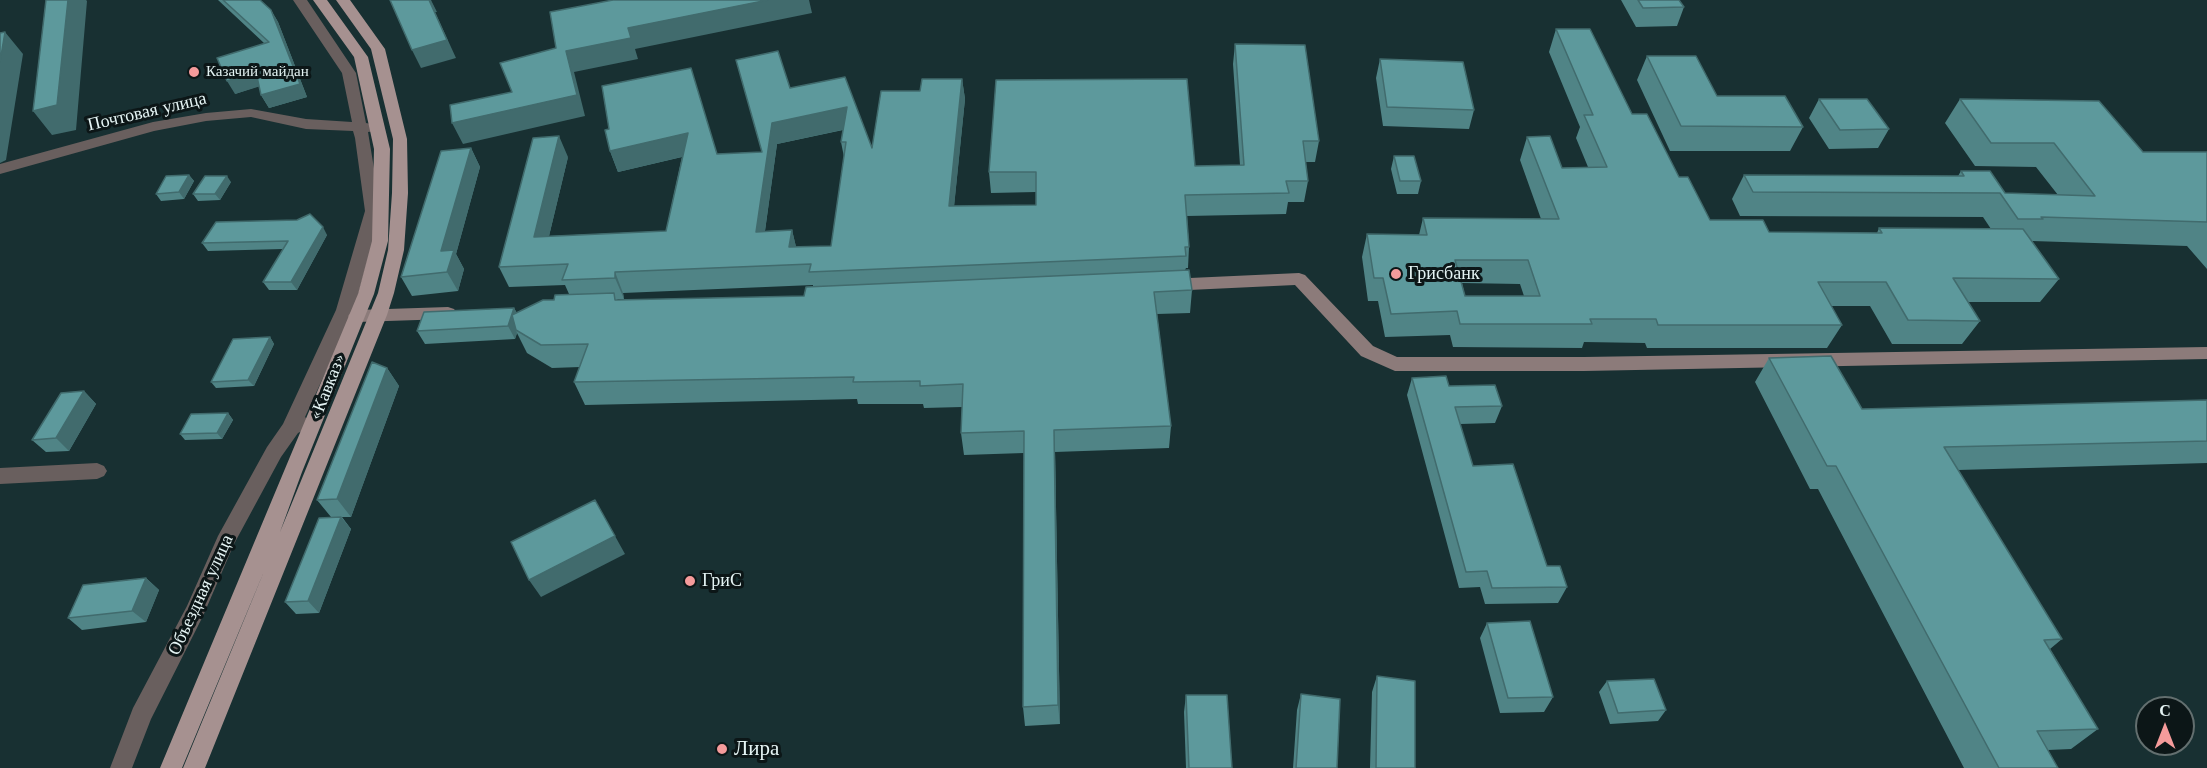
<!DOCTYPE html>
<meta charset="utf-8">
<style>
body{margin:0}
#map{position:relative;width:2207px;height:768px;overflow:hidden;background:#183032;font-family:"Libre Baskerville",serif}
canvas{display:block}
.north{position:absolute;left:2135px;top:696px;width:60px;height:60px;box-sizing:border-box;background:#0c1617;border:2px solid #636f6f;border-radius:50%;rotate:0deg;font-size:16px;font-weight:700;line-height:24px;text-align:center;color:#e5f4f4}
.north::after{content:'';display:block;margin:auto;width:21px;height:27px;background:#f59b9b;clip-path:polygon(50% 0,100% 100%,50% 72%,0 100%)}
</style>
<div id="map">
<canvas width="2207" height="768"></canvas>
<div class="north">С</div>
</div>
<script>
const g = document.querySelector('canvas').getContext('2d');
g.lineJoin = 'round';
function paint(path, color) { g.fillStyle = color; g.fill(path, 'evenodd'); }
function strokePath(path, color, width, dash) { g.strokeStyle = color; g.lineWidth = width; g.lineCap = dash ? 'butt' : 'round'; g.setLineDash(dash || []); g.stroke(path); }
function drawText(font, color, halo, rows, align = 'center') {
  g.font = font + ' "Libre Baskerville",serif'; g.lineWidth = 6; g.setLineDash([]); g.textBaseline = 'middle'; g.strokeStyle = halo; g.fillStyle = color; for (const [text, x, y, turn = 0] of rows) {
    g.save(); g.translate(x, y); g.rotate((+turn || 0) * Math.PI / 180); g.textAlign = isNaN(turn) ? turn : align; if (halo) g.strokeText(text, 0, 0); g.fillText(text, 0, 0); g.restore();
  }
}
paint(new Path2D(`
 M293,0H307L356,73L366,123L376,125L378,128L376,131L368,132L381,211L354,310L305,417L311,423L309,428L298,433L281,457L234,544L203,616L151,719L132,768H110L133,708L187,606L218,536L267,447L283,424L336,310L365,211L355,138L353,131L306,129L251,117L206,121L154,131L0,174V164L153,122L206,113L251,109L306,119L352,122L342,73Z
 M97,463L104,466L107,471L104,476L97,479L0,484V468Z`), '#695f5e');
paint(new Path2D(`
 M1299,273L1305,275L1373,346L1397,357H1584L2207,347V359L1584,371H1395L1361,356L1295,285L1168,291L1162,289L1160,285L1162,281L1168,279Z
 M448,307L454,309L457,313L454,317L448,319L357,322L351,320L348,316L351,312L357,310Z`), '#8c7b7a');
paint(new Path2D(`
 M313,0H327L368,57L390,149L388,241L374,294L302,472L280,532L369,315L378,293L388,250L392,193L393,139L371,49L336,0H350L385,49L407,139L408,193L404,250L394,293L387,315L205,768H183L265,569L182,768H160L358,294L372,241L374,149L354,57Z`), '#a69190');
paint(new Path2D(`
 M218,0H260L271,10L278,22L307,97L269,108L261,95L259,86L235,94L264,43Z
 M1621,0H1679L1684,7L1677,26L1636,27Z
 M1556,29L1632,114L1710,220L1769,232L1877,233L1879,228L1991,229L1983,217L1740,216L1732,199L1744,175L1958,176L1961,171L2005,193L2058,195L2036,167L1975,166L1945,123L1960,99L2143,152H2207V269L2187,246L2032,241L2059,279L2040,302H1968L1980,321L1962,344H1892L1870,306H1831L1842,325L1827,348H1647L1645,343L1584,342L1582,348L1453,347L1450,335L1385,337L1378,301H1368L1362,257L1367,234L1419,235L1423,218L1541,219L1520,160L1527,137L1562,168L1588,167L1576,138L1580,127L1549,52ZM1462,283L1520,284L1524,296H1465Z
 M1235,44L1319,141L1315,162H1305L1308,181L1304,202H1288L1286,214L1187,216L1189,247L1188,268H1186L1185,270L1192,290L1190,313L1157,314L1171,426L1169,448L1055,452L1060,724L1025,726L1023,707L1024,453L964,455L961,433L962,407L924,408L923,404H858L857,399L585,405L574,382L580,367L552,368L527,353L517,333L515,339L425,344L417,331L514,308L517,313L569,294L565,285L509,287L499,267L568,157L549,236L666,231L682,157L618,172L610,151L717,154L761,152L790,88L872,148L920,91L962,79L965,99L954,206L1036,205V192L991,193L989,172L1240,165L1233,64ZM843,130L841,142L844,157L831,246L796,247L792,230L765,231L777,144ZM813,285V286L804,296L618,300L617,299H624L623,293Z
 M1647,56L1717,96L1803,127L1790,151H1670L1637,80Z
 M1380,59L1474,110L1469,129L1383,126L1376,78Z
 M1819,99L1889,129L1878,148L1829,149L1809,118Z
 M471,148L480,167L456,254L464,269L458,291L412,296L401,277Z
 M1394,156L1421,181L1418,194H1397L1391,169Z
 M189,175L194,181L184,199L161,201L156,194Z
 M231,182L220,200L198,201L193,194Z
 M297,220L327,235L297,290H269L263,282L283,249L208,251L202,243Z
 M270,337L274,344L254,386L216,388L211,382Z
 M1769,358L1862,409L2207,400V463L1958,470L2062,639L2050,649L2098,729L2071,749L2048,750L2058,768H1964L1818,489H1810L1755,382Z
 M387,368L399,386L351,517H342L351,529L319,613L296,614L285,602L331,517L317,500Z
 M1412,378L1449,386L1502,406L1495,423L1460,424L1473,466L1547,566L1567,587L1558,603L1485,604L1480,587L1459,588L1407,395Z
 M84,391L96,404L69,451L46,452L32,440Z
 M228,413L233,420L222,439L185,440L180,434Z
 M146,578L159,590L146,622L82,630L68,618Z
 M1487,623L1553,697L1544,712L1500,713L1480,638Z
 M1377,676L1415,768H1370L1372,692Z
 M1607,681L1666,710L1658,721L1610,724L1599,692Z
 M1301,694L1337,768H1293L1297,710Z
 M1186,695L1232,768H1186L1184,712Z`), '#508486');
paint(new Path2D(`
 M68,0H86L87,1L76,130L52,135L33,111Z
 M429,0H431L437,12H435L456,58L421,68L412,50Z
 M768,0H809L812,13L635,49L638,59L574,72L585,116L463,144L452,123L577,95L566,51L628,28Z
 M271,10L278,22L307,97L269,108L261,95L300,84Z
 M5,32L23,54L6,160L0,163V62Z
 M256,72L264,85L235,94L227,81Z
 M962,79L965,99L952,227L949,206Z
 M847,107L851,128L777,144L762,252L756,232L772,123Z
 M688,133L694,154L618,172L610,151Z
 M559,136L568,157L544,257L534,237Z
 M471,148L480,167L456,254L464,269L458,291L447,272L441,251Z
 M189,175L194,181L184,199L179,192Z
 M227,176L231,182L220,200L215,194Z
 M323,227L327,235L297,290L291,282Z
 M792,230L797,251L789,247Z
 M615,272L623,293L624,299L615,278Z
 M514,308L521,321L516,330L517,333L515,339L508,326Z
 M270,337L274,344L254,386L248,380Z
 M387,368L399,386L351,517L337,499Z
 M84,391L96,404L69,451L56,438Z
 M228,413L233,420L222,439L217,433Z
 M1054,430L1055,452L1060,724L1058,705Z
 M341,517L351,529L319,613L308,601Z
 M615,536L625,554L541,597L529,580Z
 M146,578L159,590L146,622L132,611Z`), '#416b6d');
const building = new Path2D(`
 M46,0H68L57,105L33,111Z
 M223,0H260L271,10L300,84L261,95L256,72L227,81L217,58L269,42Z
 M390,0H429L447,40L412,50Z
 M613,0H768L628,28L631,38L566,51L577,95L452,123L450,105L512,92L500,63L556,48L550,12Z
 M1638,0H1679L1684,7L1643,8Z
 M1556,29H1590L1632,114H1647L1679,177H1688L1710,220H1763L1769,232L1882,233L1879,228L2023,229L2059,279L1953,278L1980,321L1908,320L1886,282H1818L1842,325H1658L1656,319H1590L1592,324H1460L1457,311L1391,314L1383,278H1374L1367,234L1427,235L1423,218L1559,219L1527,137L1550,136L1562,168L1607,167L1584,115H1593ZM1455,260H1528L1540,296H1465Z
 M5,32L0,62V33Z
 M1235,44L1305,45L1319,141H1303L1308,181H1286L1289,193L1185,195L1189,247H1185L1186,256L809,272L811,264L615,272V278L562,280L568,264L499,267L533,138L559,136L534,237L666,231L688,133L610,151L605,130L609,129L602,86L691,68L717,154L762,152L736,60L778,51L790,88L845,77L872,148L881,91H920L922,79H962L949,206L1036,205V172H989L996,80L1187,79L1195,166L1244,165ZM847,107L841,142H846L831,246L789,247L792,230L756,232L772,123Z
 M1647,56H1696L1717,96H1785L1803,127L1681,126Z
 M1380,59L1463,62L1474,110L1387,107Z
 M1819,99H1867L1889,129L1840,130Z
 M1960,99L2099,101L2143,152H2207V222L2041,217L2043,219H2018L2000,193L1753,192L1744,175L1964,176L1961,171H1990L2005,193L2095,196L2054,143H1991Z
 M471,148L441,251L454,250L447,272L401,277L441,151Z
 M1394,156H1414L1421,181H1400Z
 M189,175L179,192L156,194L166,176Z
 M205,176H227L215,194H193Z
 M310,214L323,227L291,282H263L288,241L202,243L216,222L297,220Z
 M1189,270L1192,290L1154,292L1171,426L1054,430L1058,705L1023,707L1024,431L961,433L963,384L920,386V381L853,382L854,377L574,382L588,344L541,345L516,330L512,315L543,300H554L555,295L614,293L615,300L804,296L806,287Z
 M514,308L508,326L417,331L424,312Z
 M270,337L248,380L211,382L233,339Z
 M1831,356L1862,409L2207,400V441L1944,447L2062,639L2044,640L2098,729L2037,731L2058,768H1999L1836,466H1827L1769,358Z
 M372,362L387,368L337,499L317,500Z
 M1446,376L1449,386L1495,385L1502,406L1455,407L1473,466L1513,464L1547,566H1560L1567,587L1492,588L1487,571L1466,572L1412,378Z
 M84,391L56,438L32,440L61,393Z
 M228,413L217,433L180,434L191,414Z
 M595,500L615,536L529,580L511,542Z
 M341,517L308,601L285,602L319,518Z
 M146,578L132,611L68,618L83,585Z
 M1530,621L1553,697L1508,698L1487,623Z
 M1377,676L1415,681V768H1376Z
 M1654,679L1666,710L1618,713L1607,681Z
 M1301,694L1340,699L1337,768H1296Z
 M1186,695H1227L1232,768H1189Z`);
paint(building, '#5d999c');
strokePath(building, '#416b6d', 1.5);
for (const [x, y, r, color] of [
 [194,72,6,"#f59b9b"],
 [1396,274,6,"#f59b9b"],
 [690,581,6,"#f59b9b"],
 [722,749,6,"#f59b9b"]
]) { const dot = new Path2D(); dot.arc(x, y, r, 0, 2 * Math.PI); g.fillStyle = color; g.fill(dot); strokePath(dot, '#0c1617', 2); }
drawText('15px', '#e5f4f4', '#0c1617', [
 ["Казачий майдан",206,72]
], 'left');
drawText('18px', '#e5f4f4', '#0c1617', [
 ["Почтовая улица",147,112,-13],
 ["«Кавказ»",328,387,-68],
 ["Объездная улица",201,595,-65]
]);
drawText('18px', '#e5f4f4', '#0c1617', [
 ["Грисбанк",1408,274],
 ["ГриС",702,581]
], 'left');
drawText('21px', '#e5f4f4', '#0c1617', [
 ["Лира",734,749]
], 'left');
</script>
